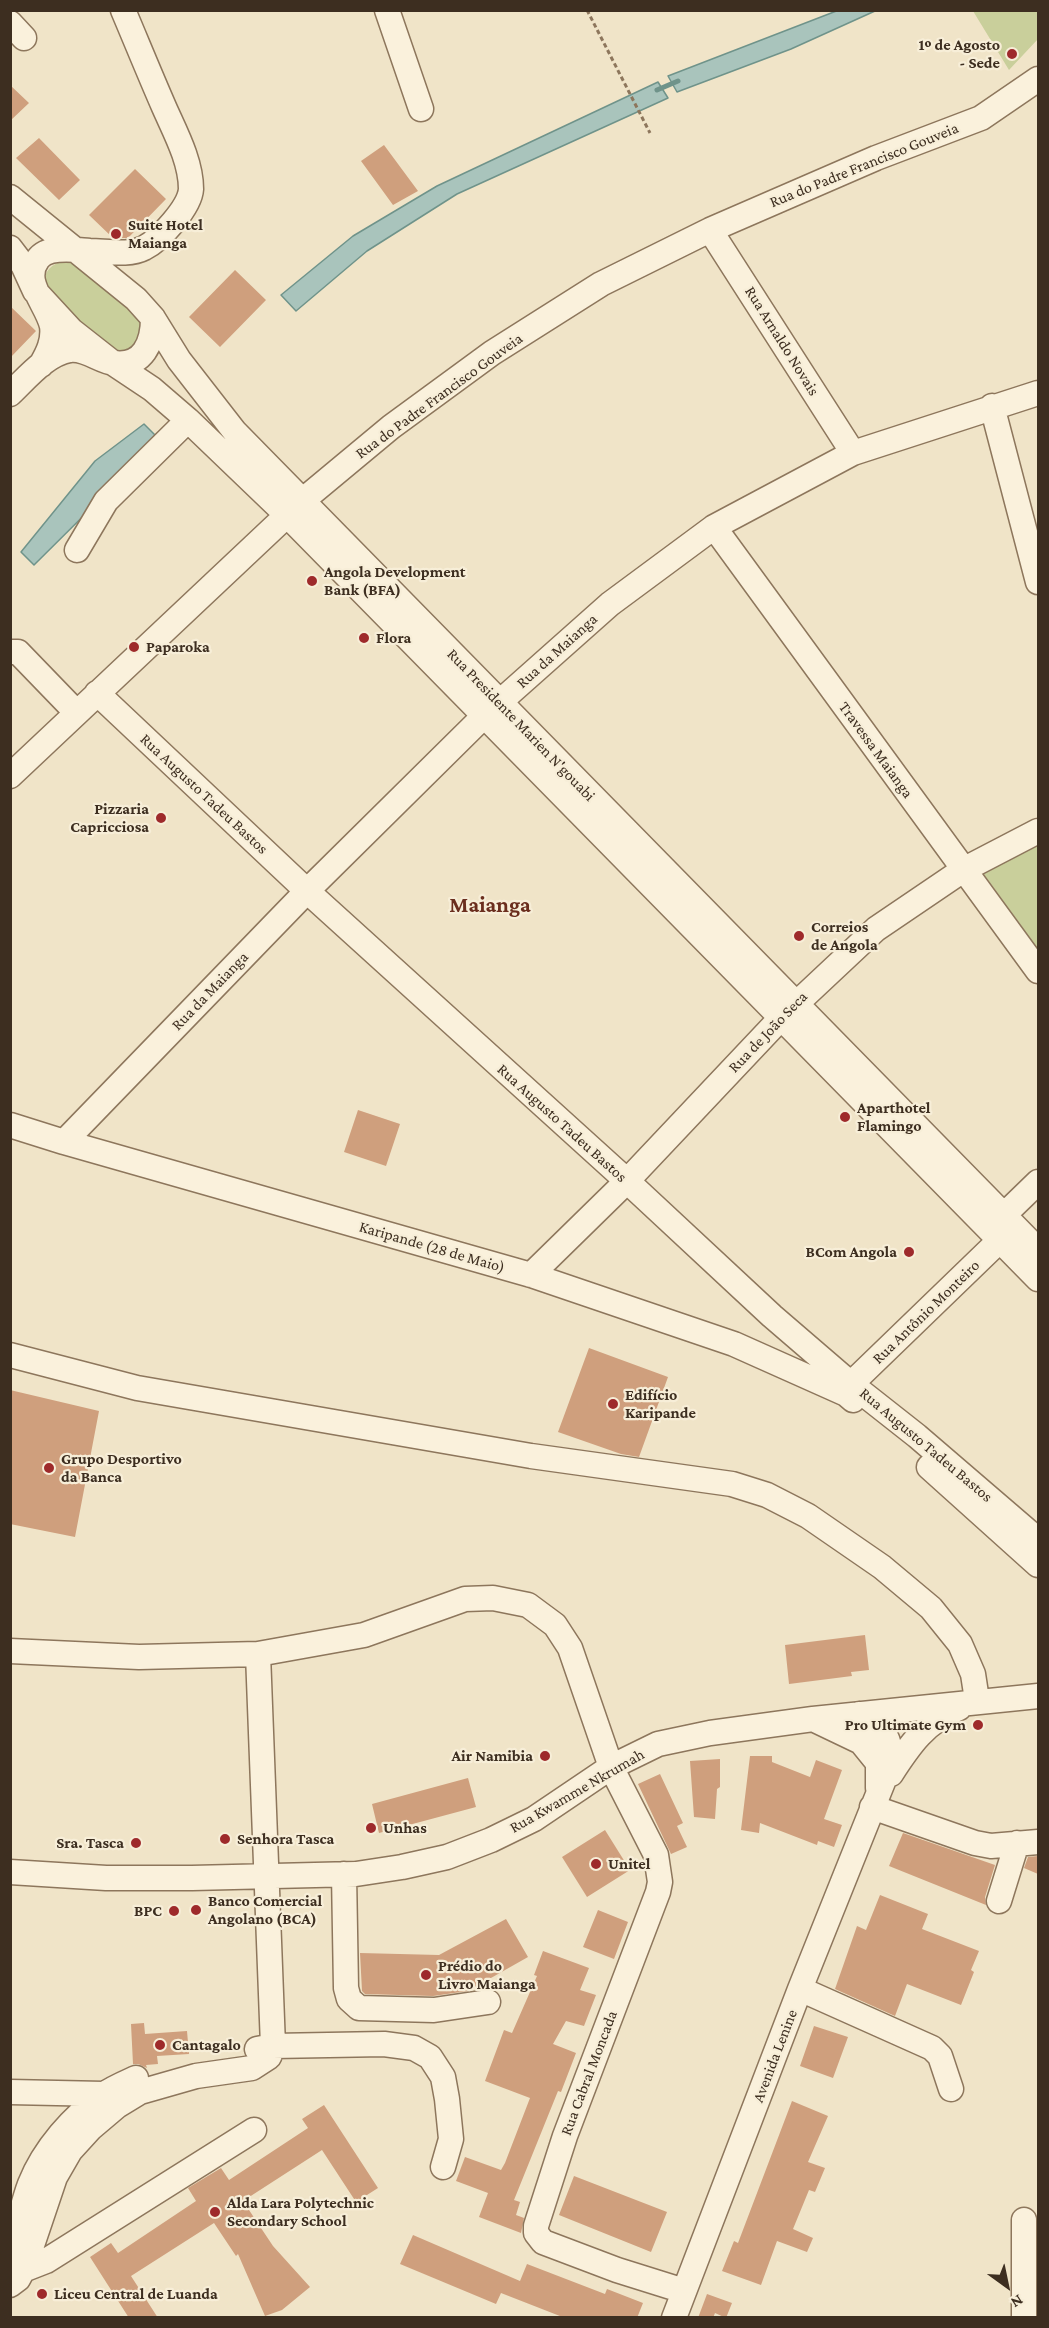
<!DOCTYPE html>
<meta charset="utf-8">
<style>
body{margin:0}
#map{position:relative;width:1049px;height:2328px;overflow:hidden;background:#f0e4c8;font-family:"Crimson Pro",serif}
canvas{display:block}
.frame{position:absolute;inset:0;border:12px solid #3d2e20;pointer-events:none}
.north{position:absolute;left:977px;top:2256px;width:60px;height:60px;-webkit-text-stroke:4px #f7eed8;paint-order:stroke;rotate:147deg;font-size:16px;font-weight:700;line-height:24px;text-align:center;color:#3d2e20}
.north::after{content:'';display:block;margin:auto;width:21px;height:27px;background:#3d2e20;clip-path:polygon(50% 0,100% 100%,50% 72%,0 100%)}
</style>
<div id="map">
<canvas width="1049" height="2328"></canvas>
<div class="frame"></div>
<div class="north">N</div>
</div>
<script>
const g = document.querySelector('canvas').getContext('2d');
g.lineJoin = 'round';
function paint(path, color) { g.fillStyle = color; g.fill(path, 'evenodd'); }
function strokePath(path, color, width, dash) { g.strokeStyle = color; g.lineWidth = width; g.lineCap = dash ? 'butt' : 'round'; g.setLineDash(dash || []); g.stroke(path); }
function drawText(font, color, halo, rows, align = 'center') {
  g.font = font + ' "Crimson Pro",serif'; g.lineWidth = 4.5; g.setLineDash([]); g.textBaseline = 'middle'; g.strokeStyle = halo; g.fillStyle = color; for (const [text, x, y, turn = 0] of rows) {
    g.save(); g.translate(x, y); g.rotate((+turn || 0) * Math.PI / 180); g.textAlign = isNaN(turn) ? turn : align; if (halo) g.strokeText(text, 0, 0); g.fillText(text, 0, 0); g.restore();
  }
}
paint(new Path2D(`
 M973,11H1038V39L1009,70Z
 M64,261L81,263L138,313L146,338L126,354L92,341L44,284C45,270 51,264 64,261Z
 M1038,841V949L980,869Z`), '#c9cf9b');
const water = new Path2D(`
 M839,10L875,11L791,49L677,92L668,76Z
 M658,82L668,98L457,194L367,251L296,311L281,295L353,236L437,186Z
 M144,424L160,440L34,565L21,552L95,461Z`);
paint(water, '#a9c4bc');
strokePath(water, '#6f938a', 1.5);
strokePath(new Path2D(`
 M657,90L678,81`), '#6f938a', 5);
paint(new Path2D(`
 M10,85L29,103L10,121Z
 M39,138L80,180L59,200L16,158Z
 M384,145L418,191L393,205L361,161Z
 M135,169L166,199L128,238H113L89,215Z
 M235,270L266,300L220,347L189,317Z
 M10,306L36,331L10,358Z
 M358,1110L400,1124L386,1166L344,1152Z
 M589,1348L668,1377L639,1457L621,1454L558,1432Z
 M10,1390L99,1411L75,1537L10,1524Z
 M865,1635L869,1670L851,1672L852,1676L789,1684L785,1645Z
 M750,1756H772V1762L810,1777L816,1760L842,1770L824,1819L842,1825L834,1847L818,1841L817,1845L760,1823L759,1833L741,1830Z
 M720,1759V1787L717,1789L715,1819L694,1817L690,1761Z
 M660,1774L683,1823L677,1826L687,1847L671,1854L638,1784Z
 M468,1778L476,1807L379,1833L372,1804Z
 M605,1830L630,1870L587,1897L562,1857Z
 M903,1833L995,1865L985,1897L986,1905L889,1866Z
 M1038,1856V1874L1024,1868L1028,1857Z
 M880,1895L928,1914L922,1929L979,1951L971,1970L974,1972L961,2005L907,1984L895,2016L835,1989L857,1926L866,1930Z
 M598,1910L628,1922L614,1959L583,1947Z
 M506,1919L528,1957L468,1991L433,1996L365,1994L362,1991L360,1953L439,1955Z
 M543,1951L589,1968L580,1990L596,1995L584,2026L566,2021L553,2044L576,2053L561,2092L558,2091L514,2200L520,2202L516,2215L524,2218L521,2233L479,2217L488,2193L456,2181L465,2157L501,2170L505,2163L530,2098L485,2081L504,2030L512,2033L537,1976L534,1975Z
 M144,2023L145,2034L187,2031L189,2054L157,2056L158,2064L146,2065L147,2068L138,2064H133L131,2024Z
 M814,2026L848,2037L833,2078L800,2066Z
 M792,2101L828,2116L808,2162L825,2168L815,2192L809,2190L793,2229L813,2238L807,2252L777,2241L761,2285L722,2271L734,2241L738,2243Z
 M324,2105L378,2188L356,2202L322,2150L243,2201L273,2246L310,2287L282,2310L265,2316L238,2254L236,2256L214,2223L131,2276L158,2318H129L90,2257L111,2243L118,2253L196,2201L188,2188L221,2168L229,2180L308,2128L302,2119Z
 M574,2176L667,2212L651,2252L559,2215Z
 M413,2235L520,2281L527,2264L605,2294L607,2289L643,2303L637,2318H565L501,2293L496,2304L400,2264Z
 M707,2294L732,2303L726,2318L715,2313L713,2318H698Z`), '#cf9f7d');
const minor = new Path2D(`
 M387,10L421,109
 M10,23L24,38
 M10,197L136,299L153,318L179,360L235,432L1038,1250
 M710,230L853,453
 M10,248L23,265L35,291L71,330L113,363L152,389L188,420L287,515L1038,1279
 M41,365C48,353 54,341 52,326C47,304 21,281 38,259C48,245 75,250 90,251C106,251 129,256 144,248C160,240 190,207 191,189C191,161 175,132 164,107C150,75 137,43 123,10
 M10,394C27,378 46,354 70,350C86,348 99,361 114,363C143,367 153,343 153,318
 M992,406L1038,582
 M714,527L1038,971
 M77,550L106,501L188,420
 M10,652H18L76,712
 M97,693L307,891L627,1181L772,1316L851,1384L917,1436L1038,1540
 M10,776L302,501L391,427L492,353L601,284L710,230L876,158L981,118L1038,79
 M10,1125L64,1142L531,1275L734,1344L846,1394L853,1400
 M64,1142L307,891L484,716L610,604L714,527L853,453L1038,393
 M1004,1215L1038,1182
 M531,1275L627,1181L780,1019L876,929L963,870L1038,831
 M10,1355L137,1388L531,1456L732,1484L767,1495L808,1516L882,1567L931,1608L960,1644L973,1674L977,1700
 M851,1384L1000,1240
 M929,1467L1038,1565
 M10,1651L139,1657L258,1654L364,1635L465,1599L493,1598L528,1605L555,1625L570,1648L611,1767L656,1855L660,1882L658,1892L565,2136L536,2226V2233L543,2242L617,2270L684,2291
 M815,1720L861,1742L878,1763V1788
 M891,1774C909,1746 926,1721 959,1708
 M872,1807L975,1843L991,1846L1038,1842
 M10,1872L106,1878H192L356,1874L402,1867L447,1857L491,1840L534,1819L611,1767L658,1744L710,1733L813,1719L1038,1696
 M344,1874L346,1988L349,1999L359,2008L434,2010L488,2002
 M999,1901L1017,1843
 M800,1989L932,2048L940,2056L951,2089
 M257,2049L273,2046L384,2044L414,2048L430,2057L443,2077L447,2099L451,2139L443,2167
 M10,2092L104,2094
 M1024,2220V2318
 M10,2250C18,2229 22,2205 30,2184C44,2149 73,2116 103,2095C113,2088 125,2083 136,2078
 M13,2266L23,2270L46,2261L254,2130
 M10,2285L18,2279L25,2266L55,2177L70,2151L91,2128L117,2106L140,2092L196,2076L252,2068L269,2057L273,2046L258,1654
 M674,2318L800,1989L887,1772C894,1739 887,1731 859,1714`);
strokePath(minor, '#8d765c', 27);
strokePath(new Path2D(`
 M587,10L650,133`), '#8d765c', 3, [4.5, 3]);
strokePath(minor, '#faf1dc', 24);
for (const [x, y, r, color] of [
 [1012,54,6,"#9e2a2b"],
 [116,234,6,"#9e2a2b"],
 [312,581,6,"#9e2a2b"],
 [364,638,6,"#9e2a2b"],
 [134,647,6,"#9e2a2b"],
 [161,818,6,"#9e2a2b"],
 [799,936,6,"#9e2a2b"],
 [845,1117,6,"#9e2a2b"],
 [909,1252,6,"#9e2a2b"],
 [613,1404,6,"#9e2a2b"],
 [49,1468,6,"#9e2a2b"],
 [978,1725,6,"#9e2a2b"],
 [545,1756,6,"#9e2a2b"],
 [371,1828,6,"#9e2a2b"],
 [225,1839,6,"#9e2a2b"],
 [136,1843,6,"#9e2a2b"],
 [596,1864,6,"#9e2a2b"],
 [196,1910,6,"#9e2a2b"],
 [174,1911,6,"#9e2a2b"],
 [426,1975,6,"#9e2a2b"],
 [160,2045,6,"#9e2a2b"],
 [215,2212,6,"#9e2a2b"],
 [42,2294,6,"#9e2a2b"]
]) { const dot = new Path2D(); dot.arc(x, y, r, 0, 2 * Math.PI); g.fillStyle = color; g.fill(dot); strokePath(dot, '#f7eed8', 2); }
drawText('bold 16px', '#3d2e20', '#f7eed8', [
 ["1º de Agosto",1000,45,"right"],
 ["- Sede",1000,63,"right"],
 ["Suite Hotel",128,225],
 ["Maianga",128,243],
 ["Angola Development",324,572],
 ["Bank (BFA)",324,590],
 ["Flora",376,638],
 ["Paparoka",146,647],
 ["Pizzaria",149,809,"right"],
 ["Capricciosa",149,827,"right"],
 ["Correios",811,927],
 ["de Angola",811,945],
 ["Aparthotel",857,1108],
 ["Flamingo",857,1126],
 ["BCom Angola",897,1252,"right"],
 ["Edifício",625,1395],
 ["Karipande",625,1413],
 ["Grupo Desportivo",61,1459],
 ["da Banca",61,1477],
 ["Pro Ultimate Gym",966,1725,"right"],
 ["Air Namibia",533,1756,"right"],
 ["Unhas",383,1828],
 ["Senhora Tasca",237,1839],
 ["Sra. Tasca",124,1843,"right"],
 ["Unitel",608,1864],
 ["Banco Comercial",208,1901],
 ["Angolano (BCA)",208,1919],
 ["BPC",162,1911,"right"],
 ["Prédio do",438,1966],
 ["Livro Maianga",438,1984],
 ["Cantagalo",172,2045],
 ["Alda Lara Polytechnic",227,2203],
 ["Secondary School",227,2221],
 ["Liceu Central de Luanda",54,2294]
], 'left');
drawText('16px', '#3d2e20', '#f7eed8', [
 ["Rua do Padre Francisco Gouveia",864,165,-22],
 ["Rua Arnaldo Novais",782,341,58],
 ["Rua do Padre Francisco Gouveia",439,396,-36],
 ["Rua da Maianga",557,651,-42],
 ["Rua Presidente Marien N'gouabi",521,725,46],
 ["Travessa Maianga",876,750,54],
 ["Rua Augusto Tadeu Bastos",204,794,43],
 ["Rua da Maianga",210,991,-46],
 ["Rua de João Seca",768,1032,-46],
 ["Rua Augusto Tadeu Bastos",562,1123,42],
 ["Karipande (28 de Maio)",432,1247,16],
 ["Rua Antônio Monteiro",926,1312,-44],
 ["Rua Augusto Tadeu Bastos",926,1445,40],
 ["Rua Kwamme Nkrumah",577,1791,-30],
 ["Avenida Lenine",775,2056,-69],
 ["Rua Cabral Moncada",589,2073,-69]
]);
drawText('bold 22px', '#6b2e1e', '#f7eed8', [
 ["Maianga",490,905]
]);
</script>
